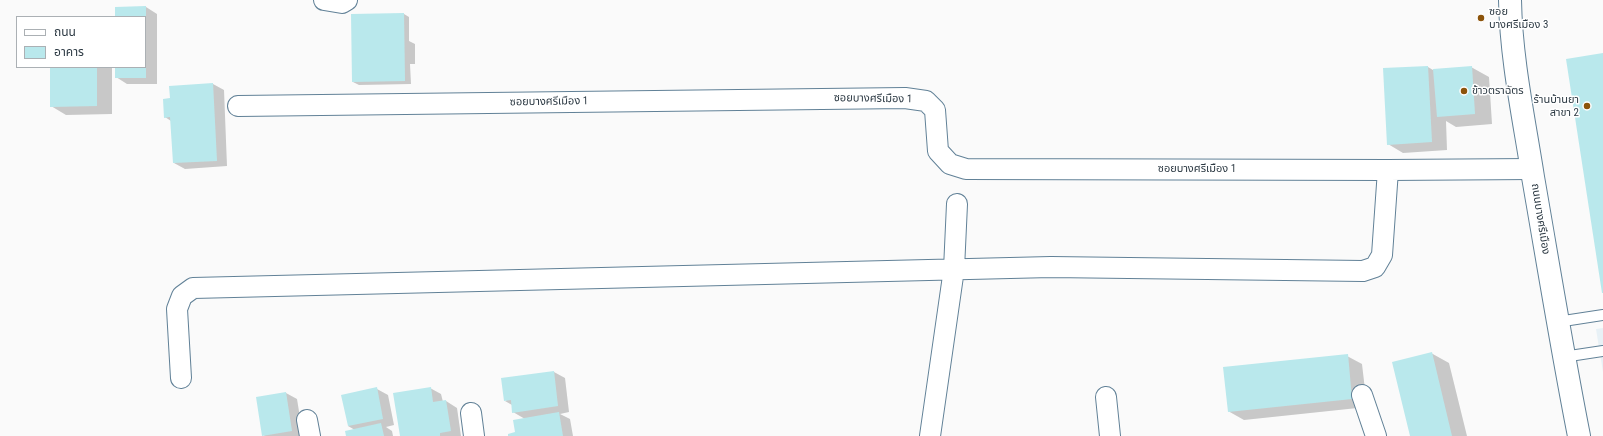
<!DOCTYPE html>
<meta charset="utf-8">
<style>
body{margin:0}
#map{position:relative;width:1603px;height:436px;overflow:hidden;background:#fafafa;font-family:"Roboto Condensed","Noto Sans Thai",sans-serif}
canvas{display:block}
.legend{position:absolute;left:16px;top:16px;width:130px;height:52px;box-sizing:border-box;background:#fff;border:1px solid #abb0b4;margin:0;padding:5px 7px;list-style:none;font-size:12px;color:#2c3943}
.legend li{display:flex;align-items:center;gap:8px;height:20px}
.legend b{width:20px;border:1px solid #abb0b4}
</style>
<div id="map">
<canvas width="1603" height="436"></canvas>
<ul class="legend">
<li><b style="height:5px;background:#fff"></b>ถนน</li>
<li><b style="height:11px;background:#b9e8ec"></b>อาคาร</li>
</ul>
</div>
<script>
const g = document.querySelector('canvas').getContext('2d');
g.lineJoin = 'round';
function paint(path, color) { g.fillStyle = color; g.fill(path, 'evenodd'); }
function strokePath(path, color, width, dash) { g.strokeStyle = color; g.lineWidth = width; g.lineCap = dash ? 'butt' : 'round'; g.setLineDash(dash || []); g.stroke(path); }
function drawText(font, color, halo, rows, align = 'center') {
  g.font = font + ' "Roboto Condensed","Noto Sans Thai",sans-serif'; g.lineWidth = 3; g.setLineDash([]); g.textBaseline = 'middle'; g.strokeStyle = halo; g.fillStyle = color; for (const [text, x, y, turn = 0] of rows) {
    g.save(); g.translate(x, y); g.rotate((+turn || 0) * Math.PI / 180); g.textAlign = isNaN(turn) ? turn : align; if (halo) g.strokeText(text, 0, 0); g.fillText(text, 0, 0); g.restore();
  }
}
paint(new Path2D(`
 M1603,328V372L1596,329Z`), '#e8f1f6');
paint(new Path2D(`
 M146,7L157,14V84H127L116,77V67H145V17H116Z
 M404,14L409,17V41L415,44V64H410L411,84L359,85L353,82Z
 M51,67H112V114L66,115L51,106Z
 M1428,67L1433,70L1471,67L1489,77L1492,124L1456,127L1446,121L1447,150L1403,153L1388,144Z
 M213,84L224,90L227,166L185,169L174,163L171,121L165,117Z
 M1431,353L1449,363L1467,436H1412Z
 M1347,356L1362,364L1367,407L1244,420L1228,411Z
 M554,372L565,378L569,412L560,414L570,419L573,436H509L516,433L525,419L513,412L512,405L505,401Z
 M430,388L441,394L443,402L446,401L457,408L461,436H401Z
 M377,389L388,395L394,425L386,427L392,431L393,436H347L355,430L348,426Z
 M286,393L297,399L303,436H264Z`), '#0003');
paint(new Path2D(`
 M146,6V17H115V7Z
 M404,13L405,81L352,82L351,14Z
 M1603,53V293H1602L1566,59Z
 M1428,66L1432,142L1387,145L1383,68Z
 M1472,66L1475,114L1437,117L1433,69Z
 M50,67H97V106L50,107Z
 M115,67H146V78H115Z
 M213,83L217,161L173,163L170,117L164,118L163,99L170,98L169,86Z
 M1432,352L1452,436H1410L1392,362Z
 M1348,354L1352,399L1228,412L1223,367Z
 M554,371L558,406L512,413L511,400L504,401L501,378Z
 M377,387L383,419L348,426L341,395Z
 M431,387L433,402L446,400L451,431L440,433V436H400L393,393Z
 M286,392L292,431L262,436L256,397Z
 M559,412L563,436H508V434L515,432L513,420Z
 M381,423L384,436H346L345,431Z`), '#b9e8ec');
const service = new Path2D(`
 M1557,322L1603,315
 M1563,357L1603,351`);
const minor = new Path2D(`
 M324,0L342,3L347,0
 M238,106L905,98L926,101L935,110L938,151L950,164L966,169L1388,170L1532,169
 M181,378L177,309L182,296L193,288L1051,267L1363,271L1375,267L1382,255L1388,170
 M1362,395L1376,436
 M1106,397L1110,436
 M471,413L474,436
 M307,420L310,436
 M930,436L954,269L957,204`);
const tertiary = new Path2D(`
 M1510,0C1511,59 1524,119 1533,177C1548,263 1562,350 1579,436`);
strokePath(service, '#618197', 12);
strokePath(minor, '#618197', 22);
strokePath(tertiary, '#618197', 24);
strokePath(service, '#fff', 10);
strokePath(minor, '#fff', 20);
strokePath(tertiary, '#fff', 22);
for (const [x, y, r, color] of [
 [1481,18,4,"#8c530a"],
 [1464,91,4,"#8c530a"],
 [1587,106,4,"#8c530a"]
]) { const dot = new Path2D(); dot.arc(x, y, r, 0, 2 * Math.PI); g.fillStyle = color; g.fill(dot); strokePath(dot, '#fff', 1.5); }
drawText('11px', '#2c3943', '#fff', [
 ["ซอย",1489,12],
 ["บางศรีเมือง 3",1489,25],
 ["ข้าวตราฉัตร",1472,91],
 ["ร้านบ้านยา",1579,100,"right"],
 ["สาขา 2",1579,113,"right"]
], 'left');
drawText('11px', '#2c3943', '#fff', [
 ["ซอยบางศรีเมือง 1",873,99,1],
 ["ซอยบางศรีเมือง 1",549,102,-1],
 ["ซอยบางศรีเมือง 1",1197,169],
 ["ถนนบางศรีเมือง",1540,219,81]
]);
</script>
